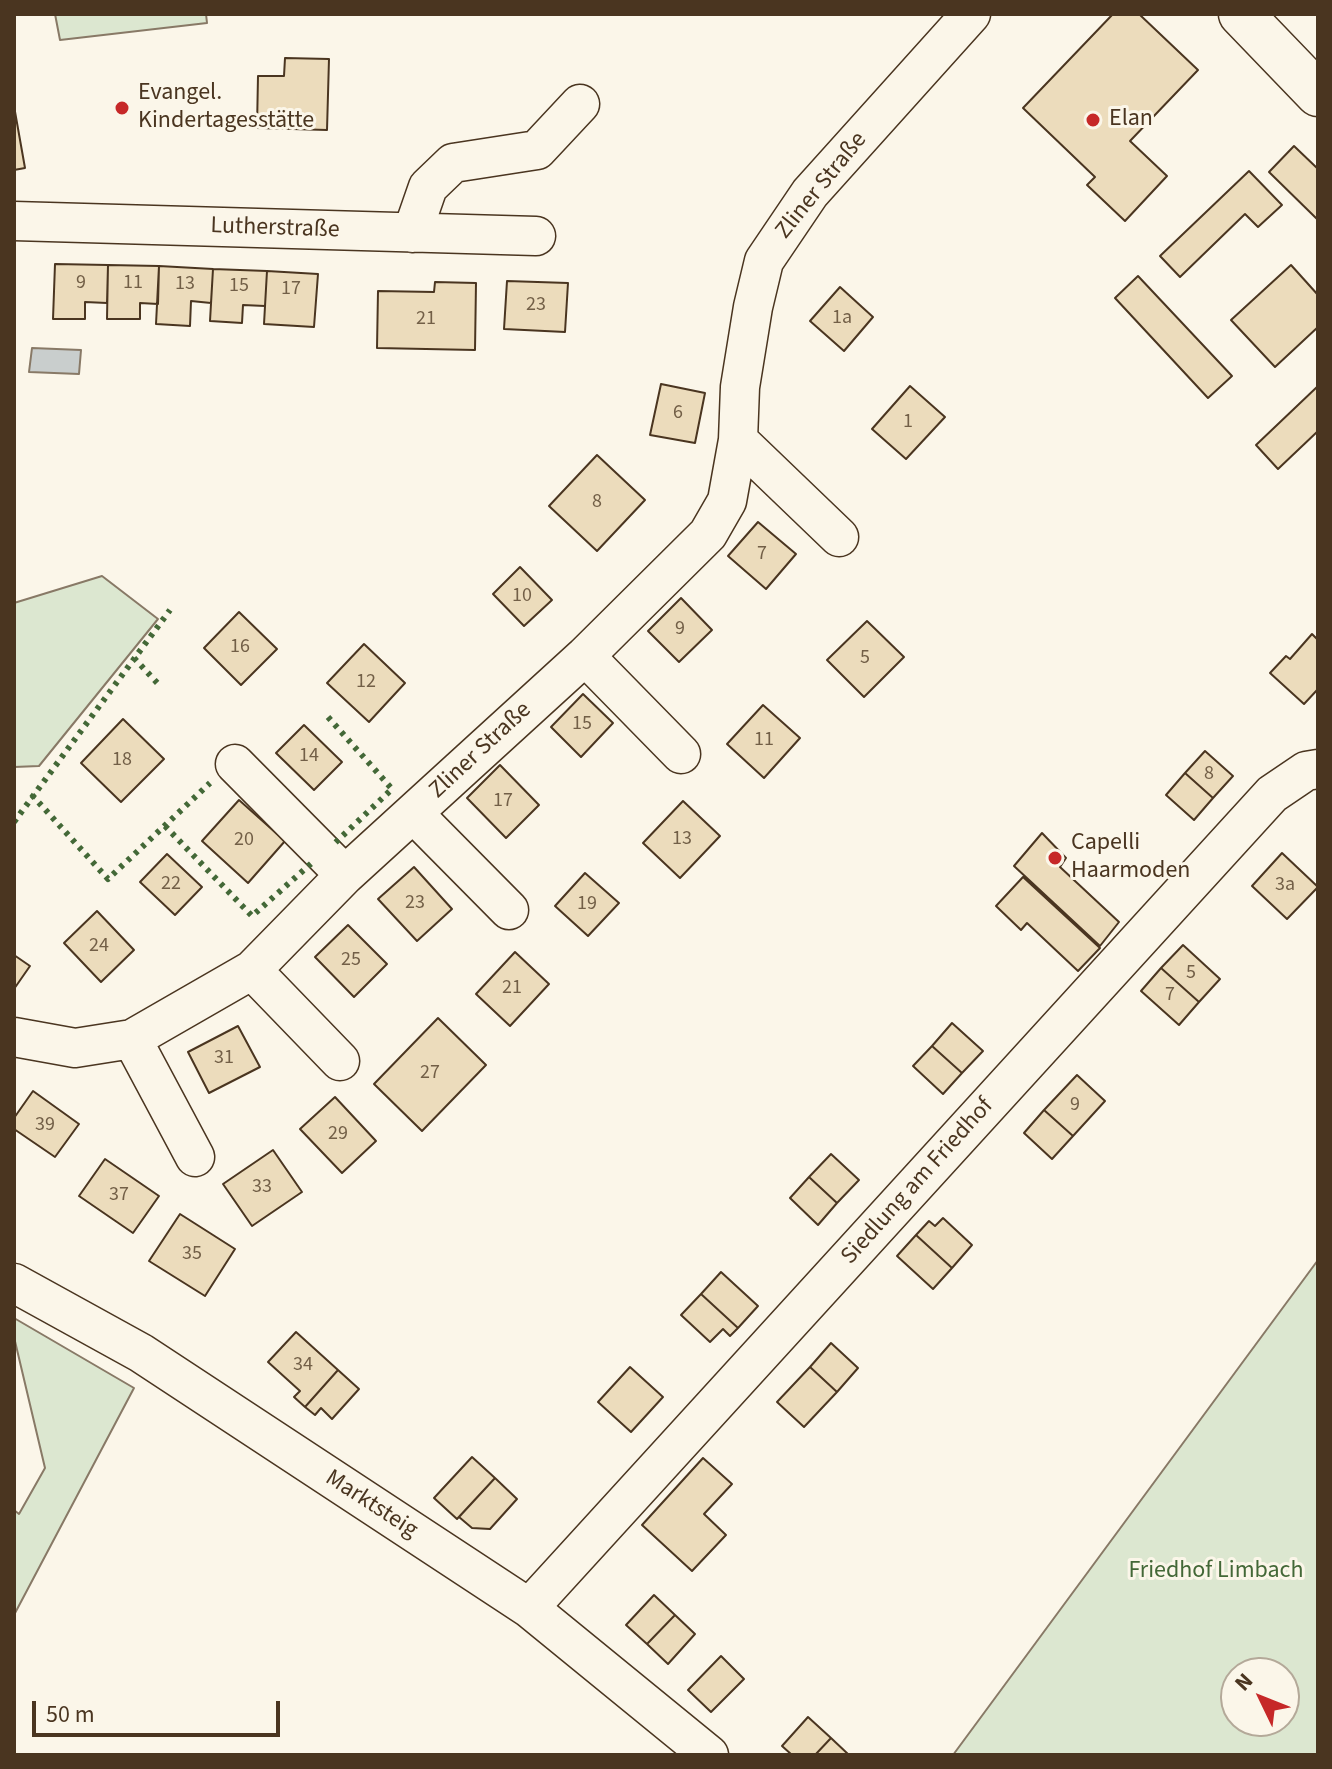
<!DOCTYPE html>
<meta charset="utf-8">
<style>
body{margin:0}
#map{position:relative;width:1332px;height:1769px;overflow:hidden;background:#fbf6e9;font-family:"Source Sans 3",sans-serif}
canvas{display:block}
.frame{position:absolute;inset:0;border:16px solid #4a3520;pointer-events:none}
.north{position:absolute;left:1220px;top:1657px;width:80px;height:80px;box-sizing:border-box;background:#fbf6e9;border:2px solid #b4a999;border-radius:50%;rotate:313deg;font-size:22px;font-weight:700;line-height:32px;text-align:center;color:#4a3520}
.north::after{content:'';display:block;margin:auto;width:28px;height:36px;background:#c62828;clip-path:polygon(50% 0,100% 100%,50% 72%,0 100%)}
.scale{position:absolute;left:32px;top:1701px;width:248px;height:36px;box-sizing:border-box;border:4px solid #4a3520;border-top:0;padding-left:10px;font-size:24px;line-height:28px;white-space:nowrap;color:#4a3520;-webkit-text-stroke:6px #fbf6e9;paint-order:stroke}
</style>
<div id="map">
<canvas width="1332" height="1769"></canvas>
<div class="frame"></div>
<div class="north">N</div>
<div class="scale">50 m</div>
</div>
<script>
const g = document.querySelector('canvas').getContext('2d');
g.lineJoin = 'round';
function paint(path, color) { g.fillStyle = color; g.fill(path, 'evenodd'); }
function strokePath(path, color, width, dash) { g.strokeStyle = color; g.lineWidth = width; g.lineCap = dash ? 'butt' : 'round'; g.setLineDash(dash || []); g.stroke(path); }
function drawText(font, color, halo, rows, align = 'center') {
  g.font = font + ' "Source Sans 3",sans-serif'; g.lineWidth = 6; g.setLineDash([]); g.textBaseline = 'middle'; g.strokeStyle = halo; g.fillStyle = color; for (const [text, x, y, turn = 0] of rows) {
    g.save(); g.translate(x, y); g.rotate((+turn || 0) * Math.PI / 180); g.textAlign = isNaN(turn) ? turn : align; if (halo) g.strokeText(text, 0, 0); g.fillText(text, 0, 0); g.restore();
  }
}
const green = new Path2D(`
 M55,14H206L207,23L60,40Z
 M102,576L158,619L39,766L14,767V603Z
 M1318,1260V1755H953ZM1284,1673V1721H1236V1673Z
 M14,1318L134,1388L14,1615V1510L19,1514L45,1468L14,1337Z`);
paint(green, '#dce7d0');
strokePath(green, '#887966', 2);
const water = new Path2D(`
 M32,348L81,350L79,374L29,372Z`);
paint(water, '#c9cecd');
strokePath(water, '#887966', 2);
const building = new Path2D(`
 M1113,14H1139L1198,70L1130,141L1167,176L1125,221L1087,185L1095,177L1023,108Z
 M285,58L329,59L327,130L257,128L258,76H284Z
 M14,106L25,168L14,170Z
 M1294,146L1318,169V220L1269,172Z
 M1249,171L1282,205L1258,227L1245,214L1180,277L1160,256Z
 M55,264L108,265L107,303L85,302V319H53Z
 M108,265L159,266L158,304L140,303V319H107Z
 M1291,265L1318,295V327L1275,367L1231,320Z
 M159,266L213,269L211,303L191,301L190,326L156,324Z
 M213,269L267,271L265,306L243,305L242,323L210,321Z
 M267,271L318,274L314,327L264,324Z
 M1138,276L1232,376L1208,398L1115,298Z
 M507,281L568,283L565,332L504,329Z
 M435,282L476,283L475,350L377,348L378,291L434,292Z
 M840,287L873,317L844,351L810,321Z
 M661,384L705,393L695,443L650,435Z
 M910,386L945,417L906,459L872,429Z
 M1318,386V431L1278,469L1256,445Z
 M597,455L645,500L597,551L549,506Z
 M758,522L796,554L766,589L728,556Z
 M520,567L552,600L524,626L493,594Z
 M681,598L712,630L679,662L648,631Z
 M239,612L277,649L241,685L204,648Z
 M867,621L904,657L864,697L827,660Z
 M1312,634L1318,640V689L1304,704L1270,673L1286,656L1290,659Z
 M364,644L405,683L369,722L327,683Z
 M583,694L613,723L581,757L551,727Z
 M763,705L800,738L764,778L727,744Z
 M123,719L164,759L121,802L81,763Z
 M304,725L342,762L314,790L276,753Z
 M1205,751L1233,776L1213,798L1185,773Z
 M500,765L539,805L506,838L467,798Z
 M1185,773L1213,798L1194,820L1166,795Z
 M239,800L285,841L248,883L202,841Z
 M683,801L720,836L680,878L643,843Z
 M1042,833L1066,858L1060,867L1119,922L1100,946L1014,866Z
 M1282,853L1318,887L1287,919L1252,886Z
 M167,854L202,887L175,915L140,882Z
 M414,867L452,909L417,941L378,899Z
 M585,873L619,903L588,936L555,906Z
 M1023,877L1100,948L1078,971L1027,923L1021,930L996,906Z
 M97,911L134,950L101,982L64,943Z
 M348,925L387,964L354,997L315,957Z
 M1183,945L1220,979L1199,1002L1161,968Z
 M515,952L549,984L510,1026L476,994Z
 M14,955L30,966L14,989Z
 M1161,968L1199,1002L1179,1025L1141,991Z
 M438,1018L486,1065L422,1131L374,1084Z
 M952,1023L983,1051L962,1073L932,1046Z
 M238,1026L260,1067L209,1093L188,1052Z
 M932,1046L962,1073L943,1094L913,1066Z
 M1077,1075L1105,1101L1073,1136L1044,1110Z
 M33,1091L79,1124L55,1157L14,1129V1118Z
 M335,1097L376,1141L342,1173L300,1129Z
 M1044,1110L1073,1136L1052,1159L1024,1133Z
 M273,1150L302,1192L252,1226L223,1184Z
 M831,1154L859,1180L837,1203L809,1177Z
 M105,1159L159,1196L133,1233L79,1196Z
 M809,1177L837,1203L818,1225L790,1198Z
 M180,1214L235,1249L205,1296L149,1261Z
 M943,1218L972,1245L952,1268L916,1235L929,1221L935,1226Z
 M916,1235L952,1268L933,1289L897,1256Z
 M721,1272L758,1306L738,1328L701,1294Z
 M701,1294L738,1328L730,1336L723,1329L710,1342L681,1315Z
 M296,1332L338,1370L305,1407L294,1397L300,1391L268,1362Z
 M831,1343L858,1368L837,1392L810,1367Z
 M630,1367L663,1397L631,1432L598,1402Z
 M810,1367L837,1392L804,1427L777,1402Z
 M338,1370L359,1389L332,1419L321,1408L315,1415L305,1407Z
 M472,1457L495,1478L457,1519L434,1498Z
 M703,1458L732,1484L704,1514L726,1535L692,1571L642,1525Z
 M495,1478L517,1499L490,1529L472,1528L459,1517Z
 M654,1595L675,1615L647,1644L626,1625Z
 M675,1615L695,1634L668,1664L647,1644Z
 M721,1656L744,1679L711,1712L688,1690Z
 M808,1717L831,1738L815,1755H792L782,1746Z
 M831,1738L849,1755H815Z`);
paint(building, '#ecdcbc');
strokePath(building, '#4a3520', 2);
const minor = new Path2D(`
 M14,221L536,236
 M412,233L428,187L453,163L537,150L580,104
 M738,440L839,537
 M585,656L681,754
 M235,764L345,875
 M413,813L509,910
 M252,970L340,1061
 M14,1037L75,1048L132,1039L252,970L345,875L585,656L708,534L727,501L738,440L740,387L753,307L764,261L810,193L971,14
 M132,1039L195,1157
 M14,1283L141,1353L529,1608L709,1755
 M529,1608L1272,794L1306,771L1318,769`);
const major = new Path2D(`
 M1241,14L1318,94`);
strokePath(minor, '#4a3520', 41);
strokePath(major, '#4a3520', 47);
strokePath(minor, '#fbf6e9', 38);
strokePath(major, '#fbf6e9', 44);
strokePath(new Path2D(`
 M134,658L161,687
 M328,717L392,789L335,843L332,840
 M32,795L108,879L210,783
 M14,822L170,610
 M165,826L252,916L314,861`), '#436837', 6, [4, 6]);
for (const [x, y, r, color] of [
 [122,108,8,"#c62828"],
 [1093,120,8,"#c62828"],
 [1055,858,8,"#c62828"]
]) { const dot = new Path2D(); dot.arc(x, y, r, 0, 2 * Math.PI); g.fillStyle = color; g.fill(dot); strokePath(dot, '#fbf6e9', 3); }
drawText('20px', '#725f47', null, [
 ["9",81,284],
 ["11",133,284],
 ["13",185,285],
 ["15",239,287],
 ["17",291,290],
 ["23",536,306],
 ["1a",842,319],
 ["21",426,320],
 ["6",678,414],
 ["1",908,423],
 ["8",597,503],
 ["7",762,555],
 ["10",522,597],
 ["9",680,630],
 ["16",240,648],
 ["5",865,659],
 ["12",366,683],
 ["15",582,725],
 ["11",764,741],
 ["14",309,757],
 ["18",122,761],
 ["8",1209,775],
 ["17",503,802],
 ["13",682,840],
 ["20",244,841],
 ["22",171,885],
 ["3a",1285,886],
 ["23",415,904],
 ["19",587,905],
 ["24",99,947],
 ["25",351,961],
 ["5",1191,974],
 ["21",512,989],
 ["7",1170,996],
 ["31",224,1059],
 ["27",430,1074],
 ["9",1075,1106],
 ["39",45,1126],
 ["29",338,1135],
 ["33",262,1188],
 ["37",119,1196],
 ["35",192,1255],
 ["34",303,1366]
]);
drawText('24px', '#4a3520', '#fbf6e9', [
 ["Evangel.",138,94],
 ["Kindertagesstätte",138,122],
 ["Elan",1109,120],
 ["Capelli",1071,844],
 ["Haarmoden",1071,872]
], 'left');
drawText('24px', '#4a3520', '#fbf6e9', [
 ["Zliner Straße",822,186,-51],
 ["Lutherstraße",275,229,2],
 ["Zliner Straße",481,751,-43],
 ["Siedlung am Friedhof",918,1182,-48],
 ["Marktsteig",371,1505,33]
]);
drawText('24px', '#436837', '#fbf6e9', [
 ["Friedhof Limbach",1216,1572]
]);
</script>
